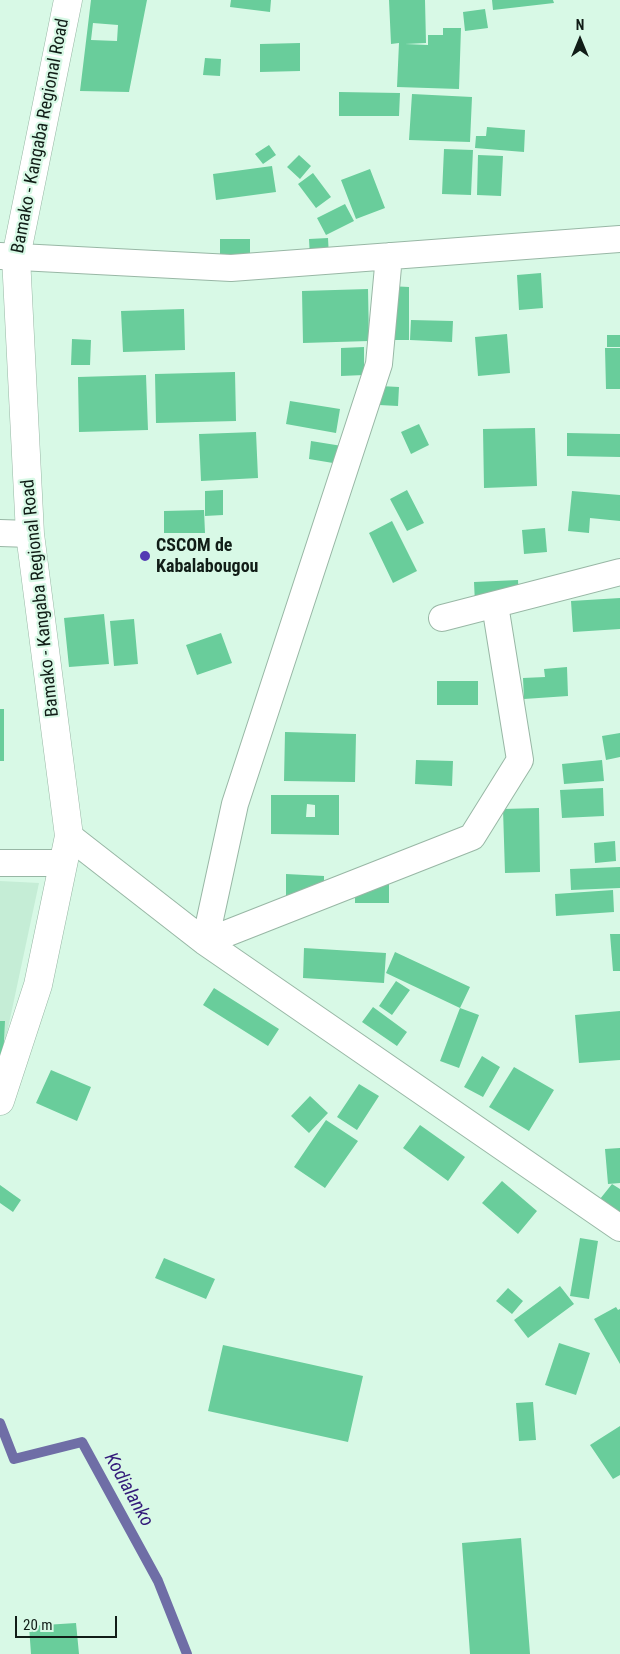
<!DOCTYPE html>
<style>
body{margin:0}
#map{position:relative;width:620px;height:1654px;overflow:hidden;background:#d8f9e6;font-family:"Roboto Condensed",sans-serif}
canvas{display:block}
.north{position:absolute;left:555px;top:15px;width:50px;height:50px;-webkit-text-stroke:4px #d8f9e6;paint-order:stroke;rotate:0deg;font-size:14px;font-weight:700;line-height:20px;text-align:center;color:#111d17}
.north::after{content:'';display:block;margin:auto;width:18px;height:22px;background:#111d17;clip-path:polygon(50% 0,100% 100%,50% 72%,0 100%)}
.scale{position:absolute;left:15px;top:1616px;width:102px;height:22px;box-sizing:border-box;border:2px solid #111d17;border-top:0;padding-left:6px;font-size:15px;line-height:18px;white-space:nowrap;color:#111d17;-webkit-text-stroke:4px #d8f9e6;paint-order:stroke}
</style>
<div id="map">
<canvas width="620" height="1654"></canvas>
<div class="north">N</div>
<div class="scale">20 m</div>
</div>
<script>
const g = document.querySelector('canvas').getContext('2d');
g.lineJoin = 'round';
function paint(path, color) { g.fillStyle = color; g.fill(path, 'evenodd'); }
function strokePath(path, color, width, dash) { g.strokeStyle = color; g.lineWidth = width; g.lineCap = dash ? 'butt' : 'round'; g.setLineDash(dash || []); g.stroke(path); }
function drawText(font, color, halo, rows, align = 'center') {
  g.font = font + ' "Roboto Condensed",sans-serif'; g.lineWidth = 4.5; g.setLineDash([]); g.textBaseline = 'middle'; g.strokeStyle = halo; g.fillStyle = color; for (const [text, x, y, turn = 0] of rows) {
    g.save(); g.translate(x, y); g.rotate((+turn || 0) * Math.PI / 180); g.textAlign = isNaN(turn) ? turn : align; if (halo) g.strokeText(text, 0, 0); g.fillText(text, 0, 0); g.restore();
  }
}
paint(new Path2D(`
 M0,881L39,883L4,1047L0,1053Z`), '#c5edd6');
strokePath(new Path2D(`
 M0,1423L14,1459L82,1442L158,1581L187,1654`), '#6f6ea6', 10);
paint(new Path2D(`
 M91,0H147L129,92L80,91ZM93,23L118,25L117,41L91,40Z
 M231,0H271L270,12L230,7Z
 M389,0H425L426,43L405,44L428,45V35H443V28H461L459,89L397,87L399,43L391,44Z
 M492,0H553L554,3L493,10Z
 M485,9L488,28L465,31L463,12Z
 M300,43V71L260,72V44Z
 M205,58L221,59L220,76L203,75Z
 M339,92L400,93L399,116H339Z
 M412,94L472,97L470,142L409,140Z
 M487,127L525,130L524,152L475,148L476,136H486Z
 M269,145L276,155L263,164L255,154Z
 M444,149L473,150L471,195L442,194Z
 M299,155L311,166L300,179L287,167Z
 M478,155L503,156L501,196L477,195Z
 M272,166L276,192L216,200L213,174Z
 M370,169L385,208L356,219L341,180Z
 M313,173L331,197L316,208L298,184Z
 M345,204L354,221L326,235L317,218Z
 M328,238L329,257L310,258L309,239Z
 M220,239H250V260H220Z
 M541,273L543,308L519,310L517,275Z
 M389,286L409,287V340H388Z
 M368,289L369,341L303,343L302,291Z
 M184,309L185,350L123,352L121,311Z
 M411,320L453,321L452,342L410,340Z
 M507,334L510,373L478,376L475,337Z
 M607,335H620V347H607Z
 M72,339L91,340L90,365H71Z
 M364,347V375L341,376V348Z
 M605,348H620V389H606Z
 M235,372L236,421L156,423L155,374Z
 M146,375L148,430L79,432L78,377Z
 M380,386L399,387L398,406L379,405Z
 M290,401L340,409L336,433L286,424Z
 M419,424L429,445L411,454L401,432Z
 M535,428L537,486L484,488L483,429Z
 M256,432L258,478L201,481L199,434Z
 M567,433L620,434V457L567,456Z
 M311,441L342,446L339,464L309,459Z
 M223,490V515L205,516V491Z
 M407,490L424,523L407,531L390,499Z
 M572,491L620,495V521L590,518L589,533L568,531Z
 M204,510L205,533H164V511Z
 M392,521L417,571L393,583L369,533Z
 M545,528L547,552L524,554L522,530Z
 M518,580L519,602L475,604L474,582Z
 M620,598V629L573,632L571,601Z
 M104,614L109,664L69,667L64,618Z
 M134,619L138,664L114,666L110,621Z
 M221,633L232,663L197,675L186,645Z
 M567,667L568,696L524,699L523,678L545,677L544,669Z
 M437,681H478V705H437Z
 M0,709H4V761H0Z
 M285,732L356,734L355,782L284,781Z
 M620,733V757L606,760L602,736Z
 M416,760L453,761L452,786L415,784Z
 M602,760L604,781L564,784L562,764Z
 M603,788L604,816L562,818L560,790Z
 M271,795H339V835L271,834ZM307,804L315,805V817H306Z
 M539,808L540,872L505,873L503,809Z
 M615,841L616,861L595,863L594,843Z
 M620,867V888L571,890L570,869Z
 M286,874L324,876V902L286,901Z
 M355,881H389V903H355Z
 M613,890L614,912L556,916L555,894Z
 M610,934H620V971H613Z
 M304,948L386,953L384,983L303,978Z
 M395,952L470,987L460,1008L386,973Z
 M396,981L410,990L392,1015L379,1006Z
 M214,988L279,1029L268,1046L203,1005Z
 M373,1007L407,1032L397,1046L362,1022Z
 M460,1008L479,1015L459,1068L440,1061Z
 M620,1011V1060L579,1063L575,1015Z
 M0,1021H5L3,1059H0Z
 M482,1056L500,1067L483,1097L464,1087Z
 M514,1067L554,1090L529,1131L489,1107Z
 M51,1070L91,1087L77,1121L36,1103Z
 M359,1084L379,1096L357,1130L337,1117Z
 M310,1096L328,1113L309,1133L291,1116Z
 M326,1120L358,1141L325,1188L294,1167Z
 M420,1125L465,1157L448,1181L403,1148Z
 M620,1148V1183L608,1184L605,1149Z
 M502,1181L537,1211L518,1234L482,1203Z
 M612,1184L620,1189V1215L600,1199Z
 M0,1185L21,1200L13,1212L0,1203Z
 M580,1238L598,1241L589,1299L570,1296Z
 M164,1258L215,1279L206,1299L155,1278Z
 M560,1286L574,1304L528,1338L514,1320Z
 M508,1288L523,1301L512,1314L496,1301Z
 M616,1307L618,1310L620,1309V1364L594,1319Z
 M559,1343L590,1353L576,1395L545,1385Z
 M223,1345L363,1376L348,1442L208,1411Z
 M533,1402L536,1440L519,1441L516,1403Z
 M620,1426V1475L613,1479L590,1445Z
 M521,1538L530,1654H470L462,1543Z
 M76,1623L79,1654H31L29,1626Z`), '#69cd9b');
const minor = new Path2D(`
 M0,256L231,268L620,239
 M0,533L30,534
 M442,618L620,572
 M69,836L205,942L620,1228
 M0,863H63
 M205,942L235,804L379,364L389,256
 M205,942L472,837L520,760L495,605`);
const tertiary = new Path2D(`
 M0,1101L38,985L69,836L30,534L16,257L68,0`);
strokePath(minor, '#98b7a5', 28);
strokePath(tertiary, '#98b7a5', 29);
strokePath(minor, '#fff', 26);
strokePath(tertiary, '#fff', 28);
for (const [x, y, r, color] of [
 [145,556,6,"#533bb3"]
]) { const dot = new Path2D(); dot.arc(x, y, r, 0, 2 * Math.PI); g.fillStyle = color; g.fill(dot); strokePath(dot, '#d8f9e6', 2); }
drawText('18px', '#111d17', '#d8f9e6', [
 ["Bamako - Kangaba Regional Road",41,136,-79],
 ["Bamako - Kangaba Regional Road",41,598,-96]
]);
drawText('bold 18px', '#111d17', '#d8f9e6', [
 ["CSCOM de",156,546],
 ["Kabalabougou",156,567]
], 'left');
drawText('italic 19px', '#321979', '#d8f9e6', [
 ["Kodialanko",128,1490,61]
]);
</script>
